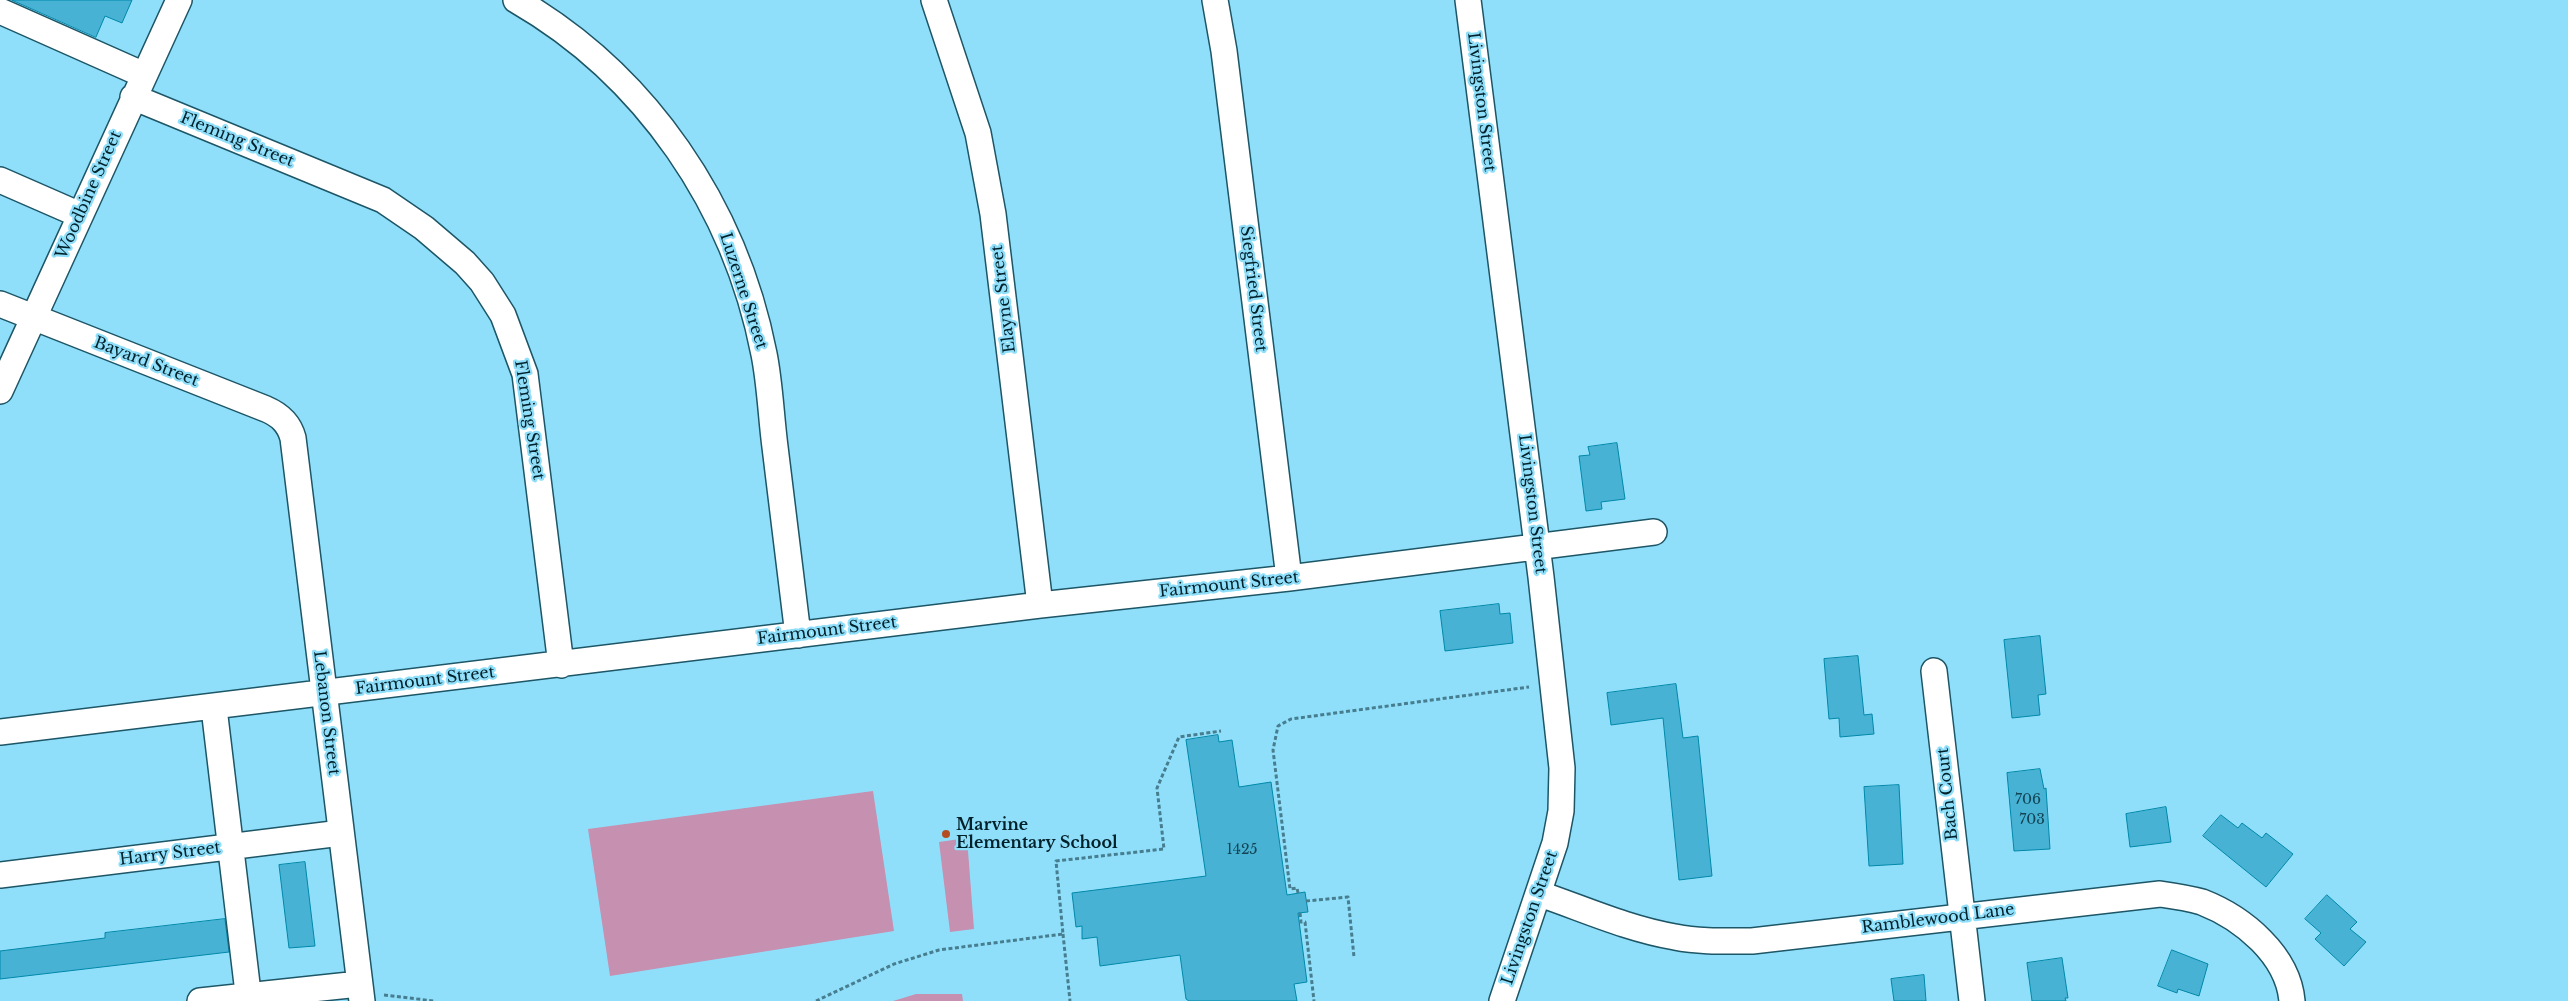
<!DOCTYPE html>
<style>
body{margin:0}
canvas{display:block;background:#90dffa}
</style>
<canvas width="2568" height="1001"></canvas>
<script>
const g = document.querySelector('canvas').getContext('2d');
g.lineJoin = 'round';
function paint(path, color) { g.fillStyle = color; g.fill(path, 'evenodd'); }
function strokePath(path, color, width, dash) { g.strokeStyle = color; g.lineWidth = width; g.lineCap = dash ? 'butt' : 'round'; g.setLineDash(dash || []); g.stroke(path); }
function drawText(font, color, halo, rows, align = 'center') {
  g.font = font + ' "Libre Baskerville",serif'; g.lineWidth = 4.5; g.setLineDash([]); g.textBaseline = 'middle'; g.strokeStyle = halo; g.fillStyle = color; for (const [text, x, y, turn = 0] of rows) {
    g.save(); g.translate(x, y); g.rotate((+turn || 0) * Math.PI / 180); g.textAlign = isNaN(turn) ? turn : align; if (halo) g.strokeText(text, 0, 0); g.fillText(text, 0, 0); g.restore();
  }
}
paint(new Path2D(`
 M873,791L894,931L610,976L588,829Z
 M967,838L974,929L950,932L939,842Z
 M916,994H962L963,1001H893Z`), '#c690b1');
const building = new Path2D(`
 M12,0H132L122,23L105,16L96,37Z
 M1617,443L1625,499L1601,502L1602,509L1586,511L1579,456L1590,455L1588,447Z
 M1499,604L1500,614L1510,613L1513,643L1445,651L1440,611Z
 M2040,636L2046,694L2038,695L2040,715L2012,718L2004,640Z
 M1858,656L1864,715L1872,714L1874,734L1840,737L1839,718L1829,719L1824,659Z
 M1676,684L1683,738L1698,736L1712,876L1679,880L1663,718L1611,725L1607,693Z
 M1218,735L1219,742L1232,740L1239,787L1271,782L1287,895L1305,892L1308,912L1298,913L1307,982L1294,984L1297,1001H1189L1186,999L1180,955L1100,966L1097,937L1082,939V926L1076,927L1072,893L1206,876L1186,740Z
 M2040,769L2044,789L2046,788L2050,849L2014,851L2007,773Z
 M1899,785L1903,864L1869,866L1864,787Z
 M2166,807L2171,842L2130,847L2126,814Z
 M2221,815L2238,828L2242,823L2262,838L2266,833L2293,854L2266,887L2203,836Z
 M305,862L315,946L289,948L279,865Z
 M2327,895L2357,922L2350,929L2366,942L2344,966L2315,939L2321,933L2305,919Z
 M225,919L229,952L0,979V951L105,938V933Z
 M2172,950L2208,964L2199,996L2178,989L2177,993L2158,986Z
 M2062,958L2068,998H2065L2066,1001H2032L2027,963Z
 M1924,975L1926,1001H1894L1891,979Z`);
paint(building, '#47b2d4');
strokePath(building, '#0088a9', 1);
const minor = new Path2D(`
 M516,0C646,75 735,206 764,354C770,384 771,416 775,447C783,510 790,572 798,635
 M934,0L978,133L993,214L1040,605
 M1215,0L1224,51L1289,578
 M1468,0L1541,577L1562,768L1561,811L1555,843L1502,1001
 M0,11L144,75
 M133,97L383,200L424,228L465,263L482,282L503,315L525,374L561,665
 M0,180L80,215
 M0,304L266,409C280,415 289,423 293,438L362,1001
 M0,391L179,0
 M1934,671L1972,1001
 M214,708L249,1001
 M0,732L1040,605L1289,578L1654,532
 M0,875L341,833
 M1540,894C1584,909 1628,929 1675,937C1700,942 1726,941 1752,941L2160,894C2174,896 2188,898 2202,902C2243,918 2288,955 2292,1001
 M200,1001L359,984`);
strokePath(minor, '#1d5667', 28);
strokePath(new Path2D(`
 M1298,893L1297,888L1290,889L1273,750L1278,726L1291,719L1529,687
 M1306,901L1348,897L1354,957
 M1300,913L1301,922H1305L1314,1001
 M1063,934L1070,1001
 M384,995L434,1001
 M816,1001L894,964L939,950L1063,934L1056,861L1164,849L1157,788L1179,737L1221,731`), '#467d8f', 3, [4, 2.5]);
strokePath(minor, '#fff', 25);
for (const [x, y, r, color] of [
 [946,834,5,"#b34e21"]
]) { const dot = new Path2D(); dot.arc(x, y, r, 0, 2 * Math.PI); g.fillStyle = color; g.fill(dot); strokePath(dot, '#90dffa', 2); }
drawText('14px', '#124454', null, [
 ["706",2028,800],
 ["703",2032,820],
 ["1425",1242,850]
]);
drawText('16px', '#00202a', '#90dffa', [
 ["Livingston Street",1481,102,83],
 ["Fleming Street",237,140,22],
 ["Woodbine Street",89,195,-66],
 ["Siegfried Street",1253,289,83],
 ["Luzerne Street",743,291,72],
 ["Elayne Street",1004,299,-97],
 ["Bayard Street",146,362,21],
 ["Fleming Street",529,420,81],
 ["Livingston Street",1532,504,83],
 ["Fairmount Street",1229,585,-6],
 ["Fairmount Street",827,631,-7],
 ["Fairmount Street",425,681,-7],
 ["Lebanon Street",326,713,83],
 ["Bach Court",1948,794,-96],
 ["Harry Street",170,854,-7],
 ["Livingston Street",1530,918,-71],
 ["Ramblewood Lane",1938,919,-7]
]);
drawText('bold 16px', '#00202a', '#90dffa', [
 ["Marvine",956,825],
 ["Elementary School",956,843]
], 'left');
</script>
